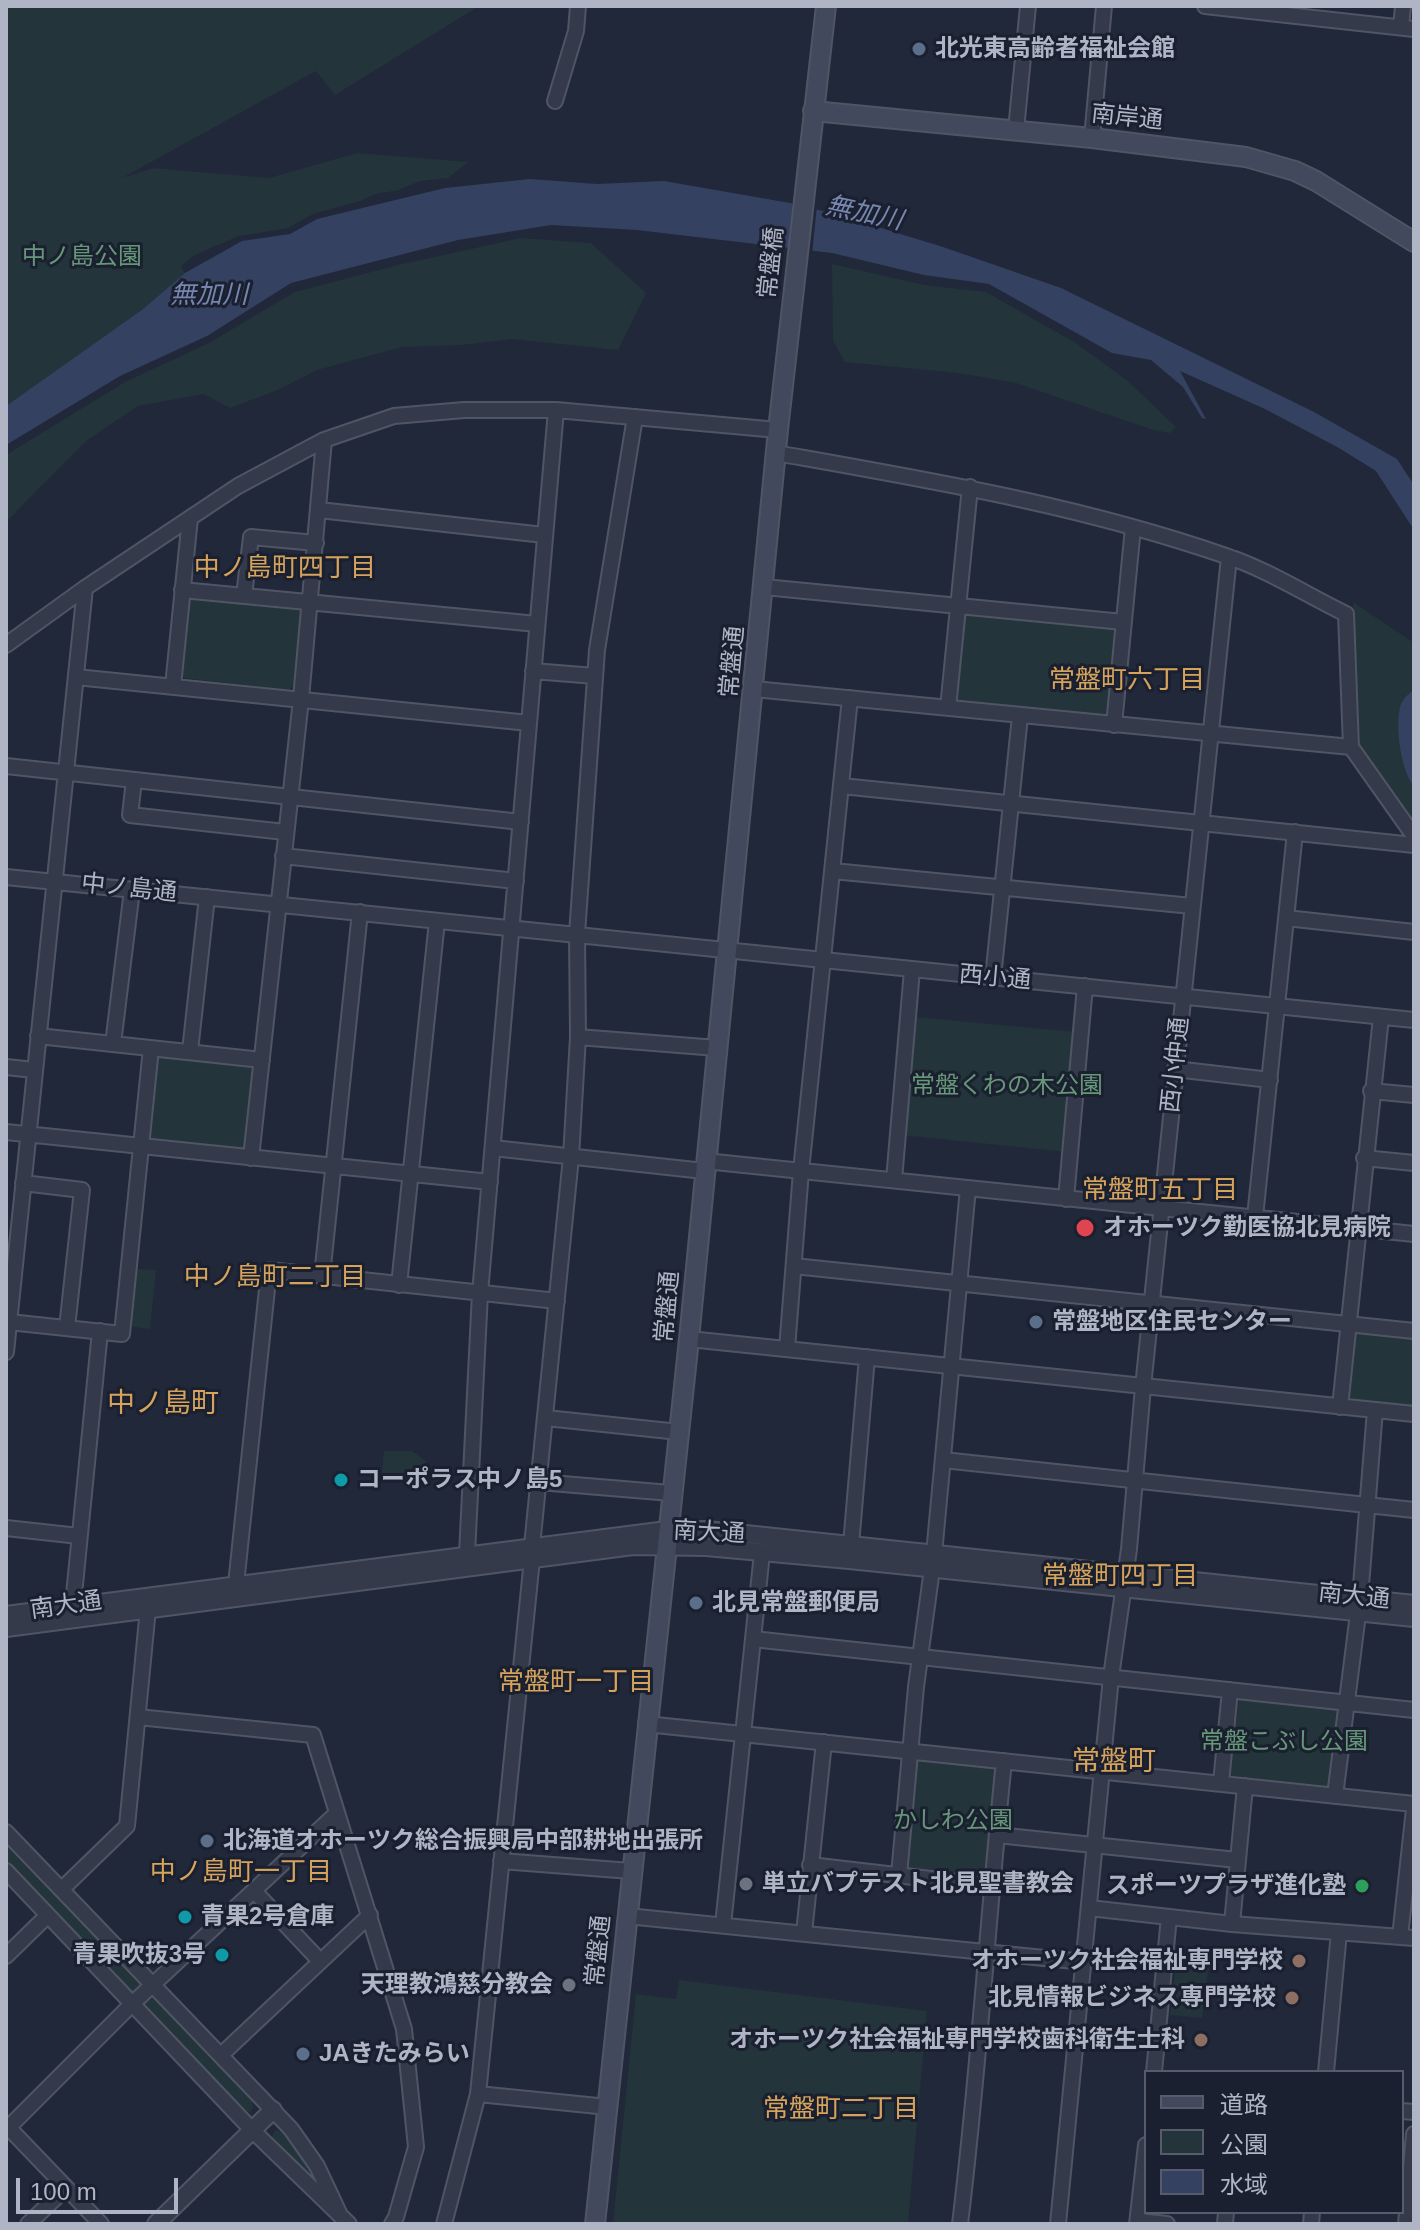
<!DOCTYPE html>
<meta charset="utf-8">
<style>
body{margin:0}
#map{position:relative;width:1420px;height:2230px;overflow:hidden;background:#21283a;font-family:Arial,"Noto Sans JP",sans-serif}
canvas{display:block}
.frame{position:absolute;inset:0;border:8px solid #b0b5c6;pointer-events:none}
.legend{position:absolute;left:1144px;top:2070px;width:260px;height:144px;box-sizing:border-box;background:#1a202f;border:2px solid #565c6b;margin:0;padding:10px 14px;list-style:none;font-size:24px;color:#b0b5c6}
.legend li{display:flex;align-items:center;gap:16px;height:40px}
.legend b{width:40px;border:2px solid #565c6b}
.scale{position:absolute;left:16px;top:2178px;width:162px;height:36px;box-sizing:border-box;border:4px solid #b0b5c6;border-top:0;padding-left:10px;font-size:24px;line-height:28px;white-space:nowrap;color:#b0b5c6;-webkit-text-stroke:6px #1a202f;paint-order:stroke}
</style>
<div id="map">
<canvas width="1420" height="2230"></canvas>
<div class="frame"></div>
<ul class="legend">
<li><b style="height:10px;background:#43495d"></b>道路</li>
<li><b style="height:22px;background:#23343b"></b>公園</li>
<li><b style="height:22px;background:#354161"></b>水域</li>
</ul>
<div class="scale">100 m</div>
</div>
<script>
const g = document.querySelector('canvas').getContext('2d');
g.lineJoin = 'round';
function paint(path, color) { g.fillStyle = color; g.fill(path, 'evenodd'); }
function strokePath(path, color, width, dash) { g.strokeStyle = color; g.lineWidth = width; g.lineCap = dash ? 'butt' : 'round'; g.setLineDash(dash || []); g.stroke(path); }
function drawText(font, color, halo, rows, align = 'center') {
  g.font = font + ' Arial,"Noto Sans JP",sans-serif'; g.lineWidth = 6; g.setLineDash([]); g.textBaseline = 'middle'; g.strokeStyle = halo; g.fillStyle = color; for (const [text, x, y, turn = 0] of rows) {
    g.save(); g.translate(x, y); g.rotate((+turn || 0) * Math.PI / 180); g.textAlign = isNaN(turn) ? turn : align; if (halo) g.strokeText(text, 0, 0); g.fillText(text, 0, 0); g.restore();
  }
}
paint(new Path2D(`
 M6,6H479L335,95L316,71L122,178L153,168L269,178L357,153L468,162L448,178L420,181L396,191L378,193L360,201L313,214L288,228L239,236L195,255L181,266L185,273L143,309L6,406Z
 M521,238L591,243L646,293L618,350L512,339L462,345L402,347L317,370L275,391L230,408L204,394L138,406L86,441L6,522V455L125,382L207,344L295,292L398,265Z
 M832,264L924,285L986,292L1074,342L1128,381L1176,427L1170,433L1153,430L1016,383L958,373L845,362L833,341Z
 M190,597L299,607L302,612L295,685L289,690L185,678L179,674L187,600Z
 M1353,602L1414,643V828L1360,752Z
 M964,610L1118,628L1110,720L953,704Z
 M914,1017L1077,1032L1066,1152L902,1135Z
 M161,1055L250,1065L257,1071L247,1146L240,1150L153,1140L146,1134L155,1059Z
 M135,1269L156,1270L150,1329L134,1327L129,1322Z
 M1356,1331L1414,1337V1409L1348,1402Z
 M384,1451H412L426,1461V1471L415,1478L382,1473Z
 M1239,1698L1339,1709L1329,1786L1230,1776Z
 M917,1758L1000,1770L988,1881L907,1873Z
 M6,1838L144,1986L136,1995L127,1992L6,1863Z
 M1177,1954L1210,1957L1202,2018L1170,2015Z
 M679,1980L927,2011L908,2224H613L636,1994L676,1999Z
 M155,1996L160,1998L252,2101L253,2108L250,2112L243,2111L148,2011L145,2004Z
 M275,2130C295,2132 311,2162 313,2180L270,2140Z`), '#23343b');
paint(new Path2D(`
 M530,179L597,184L664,181L790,203L835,214L943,247L1061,288L1314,412L1397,459L1414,485V530L1376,471L1339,448L1265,409L1180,371L1206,419L1202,418L1183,387L1151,360L1112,353L989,284L924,275L832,253L637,230L551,225L458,240L291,283L207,336L120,376L6,445V406L143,309L185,273L242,241L290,234L317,219L445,188Z
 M1414,690V786C1401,772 1394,723 1401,704C1404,698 1408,694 1414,690Z`), '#354161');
paint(new Path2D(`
 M793,200L817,205L812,254L788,251Z`), '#21283a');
const minor = new Path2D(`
 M1205,6L1414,29
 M1401,27L1403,6
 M555,101L576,31L578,6
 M1016,130L1028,6
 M1092,138L1104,6
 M776,453C928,480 1079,505 1226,556C1266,569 1307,595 1346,614L1351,747
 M319,510L544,535
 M764,587L1123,622
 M182,590L537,624
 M244,596L251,537L316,543
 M6,645L85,588L238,486L324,440L394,416L464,410H556L778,430
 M533,671L595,676
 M76,677L529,723
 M173,686L190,518
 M754,689L1351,747L1414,836
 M948,708L970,487
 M1114,725L1133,527
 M6,766L521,822
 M134,780L130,815L285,832
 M842,786L1414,845
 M283,856L516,881
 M833,871L1192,906
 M6,877L1414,1020
 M1286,918L1414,932
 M993,978L1020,716
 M38,1036L262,1060
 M578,1037L717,1048
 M113,1044L132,890
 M190,1051L207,897
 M6,1067L34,1070
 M1175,1069L1270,1080
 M1371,1091L1414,1095
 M6,1132L490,1182
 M493,1148L704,1171
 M251,1158L301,699L324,440
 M1364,1158L1414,1163
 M705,1161L1414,1234
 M894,1180L912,970
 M23,1183L82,1190L67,1328
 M1066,1199L1085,986
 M1255,1217L1295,832
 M794,1266L1414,1331
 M322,1276L360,912
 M399,1285L437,921
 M9,1322L122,1334L151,1048
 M689,1339L1414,1414
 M787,1349L801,1171L850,698
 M6,1352L85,588
 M1340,1407L1381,1017
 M546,1418L679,1432
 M943,1460L1414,1510
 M539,1482L671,1493
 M6,1528L79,1536
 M851,1545L867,1357
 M532,1546L571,1157L578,1037L577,934L597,650L635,417
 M467,1554L480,1293L556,410
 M235,1594L269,1270L557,1301
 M73,1605L100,1331
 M753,1639L1414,1710
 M138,1717L313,1735L404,2029L416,2147L396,2217L392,2224
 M646,1724L1414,1804
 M1221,1783L1230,1690
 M1335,1796L1360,1598L1375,1410
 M6,1832L291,2129L317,2166L340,2215
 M997,1835L1237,1860
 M501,1861L631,1871
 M810,1865L991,1886
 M6,1871L253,2131L349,2224
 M899,1875L916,1687L934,1554L968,1188
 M62,1889L127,1826L149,1598
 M254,1891L320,1961
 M1089,1908L1232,1924L1414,1938
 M627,1916L1084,1962
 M1232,1924L1245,1786
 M723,1925L762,1553
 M804,1933L824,1742
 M1400,1937L1414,1809
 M6,1956L48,1915
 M221,2055L370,1915
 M1154,2072L1169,1917
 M1326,2072L1339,1932
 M478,2094L608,2107
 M1402,2111L1414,2112
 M6,2125L101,2224
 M6,2130L132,2004L337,1813
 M1138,2221L1167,2224
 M28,2224L66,2188
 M444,2224L478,2094L532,1559
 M960,2224C979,2070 988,1915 1004,1761
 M1058,2224L1111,1677L1129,1549L1143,1387L1229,557
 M1137,2224L1146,2145
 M1225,2224L1226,2212
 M1311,2224L1312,2212
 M1406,2224L1414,2134`);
const tertiary = new Path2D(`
 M6,1615L667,1530H707L1414,1604
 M6,1628L633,1546L706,1547L849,1560L1414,1618
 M156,2224L273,2110`);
const secondary = new Path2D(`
 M813,111L1092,138L1246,157L1295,171L1316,181L1414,242
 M595,2224L689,1339L778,430L826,6`);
strokePath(minor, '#505565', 18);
strokePath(tertiary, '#505565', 20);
strokePath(secondary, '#505565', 22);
strokePath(minor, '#353a4a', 14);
strokePath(tertiary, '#353a4a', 16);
strokePath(secondary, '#43495d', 18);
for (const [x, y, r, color] of [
 [919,49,8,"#5c6f8a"],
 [1085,1228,10,"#e0444e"],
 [1036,1322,8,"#5c6f8a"],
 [341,1480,8,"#0f9aa8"],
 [696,1603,8,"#5c6f8a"],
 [207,1841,8,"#5c6f8a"],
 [746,1884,8,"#6b7280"],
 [1362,1886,8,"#2e9e5b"],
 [185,1917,8,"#0f9aa8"],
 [222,1955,8,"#0f9aa8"],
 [1299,1961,8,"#8d6e63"],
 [569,1985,8,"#6b7280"],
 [1292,1998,8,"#8d6e63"],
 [1201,2040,8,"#8d6e63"],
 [303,2054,8,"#5c6f8a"]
]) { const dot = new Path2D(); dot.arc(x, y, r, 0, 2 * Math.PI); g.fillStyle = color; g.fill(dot); strokePath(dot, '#1a202f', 3); }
drawText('bold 24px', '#b0b5c6', '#1a202f', [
 ["北光東高齢者福祉会館",935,49],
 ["オホーツク勤医協北見病院",1103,1228],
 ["常盤地区住民センター",1052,1322],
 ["コーポラス中ノ島5",357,1480],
 ["北見常盤郵便局",712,1603],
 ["北海道オホーツク総合振興局中部耕地出張所",223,1841],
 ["単立バプテスト北見聖書教会",762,1884],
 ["スポーツプラザ進化塾",1346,1886,"right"],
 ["青果2号倉庫",201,1917],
 ["青果吹抜3号",206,1955,"right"],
 ["オホーツク社会福祉専門学校",1283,1961,"right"],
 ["天理教鴻慈分教会",553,1985,"right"],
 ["北見情報ビジネス専門学校",1276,1998,"right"],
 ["オホーツク社会福祉専門学校歯科衛生士科",1185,2040,"right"],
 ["JAきたみらい",319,2054]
], 'left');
drawText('24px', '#b0b5c6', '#1a202f', [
 ["南岸通",1127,118,6],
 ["常盤橋",772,263,-84],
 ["常盤通",733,662,-85],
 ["中ノ島通",129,889,6],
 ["西小通",995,978,5],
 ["西小仲通",1176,1065,-84],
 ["常盤通",668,1307,-85],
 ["南大通",709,1533,3],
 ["南大通",1354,1597,6],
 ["南大通",66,1606,-8],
 ["常盤通",599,1951,-84]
]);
drawText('24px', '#679779', '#1a202f', [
 ["中ノ島公園",82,257],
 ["常盤くわの木公園",1007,1086],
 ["常盤こぶし公園",1284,1742],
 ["かしわ公園",953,1821]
]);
drawText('italic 26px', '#7786af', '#1a202f', [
 ["無加川",864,214,12],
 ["無加川",209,296]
]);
drawText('26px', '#d5a35c', '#1a202f', [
 ["中ノ島町四丁目",285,569],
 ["常盤町六丁目",1127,681],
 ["常盤町五丁目",1160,1191],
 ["中ノ島町二丁目",275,1278],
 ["常盤町四丁目",1120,1577],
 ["常盤町一丁目",576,1683],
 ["中ノ島町一丁目",241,1873],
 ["常盤町二丁目",841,2110]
]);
drawText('28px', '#d5a35c', '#1a202f', [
 ["中ノ島町",163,1404],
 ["常盤町",1114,1762]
]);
</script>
